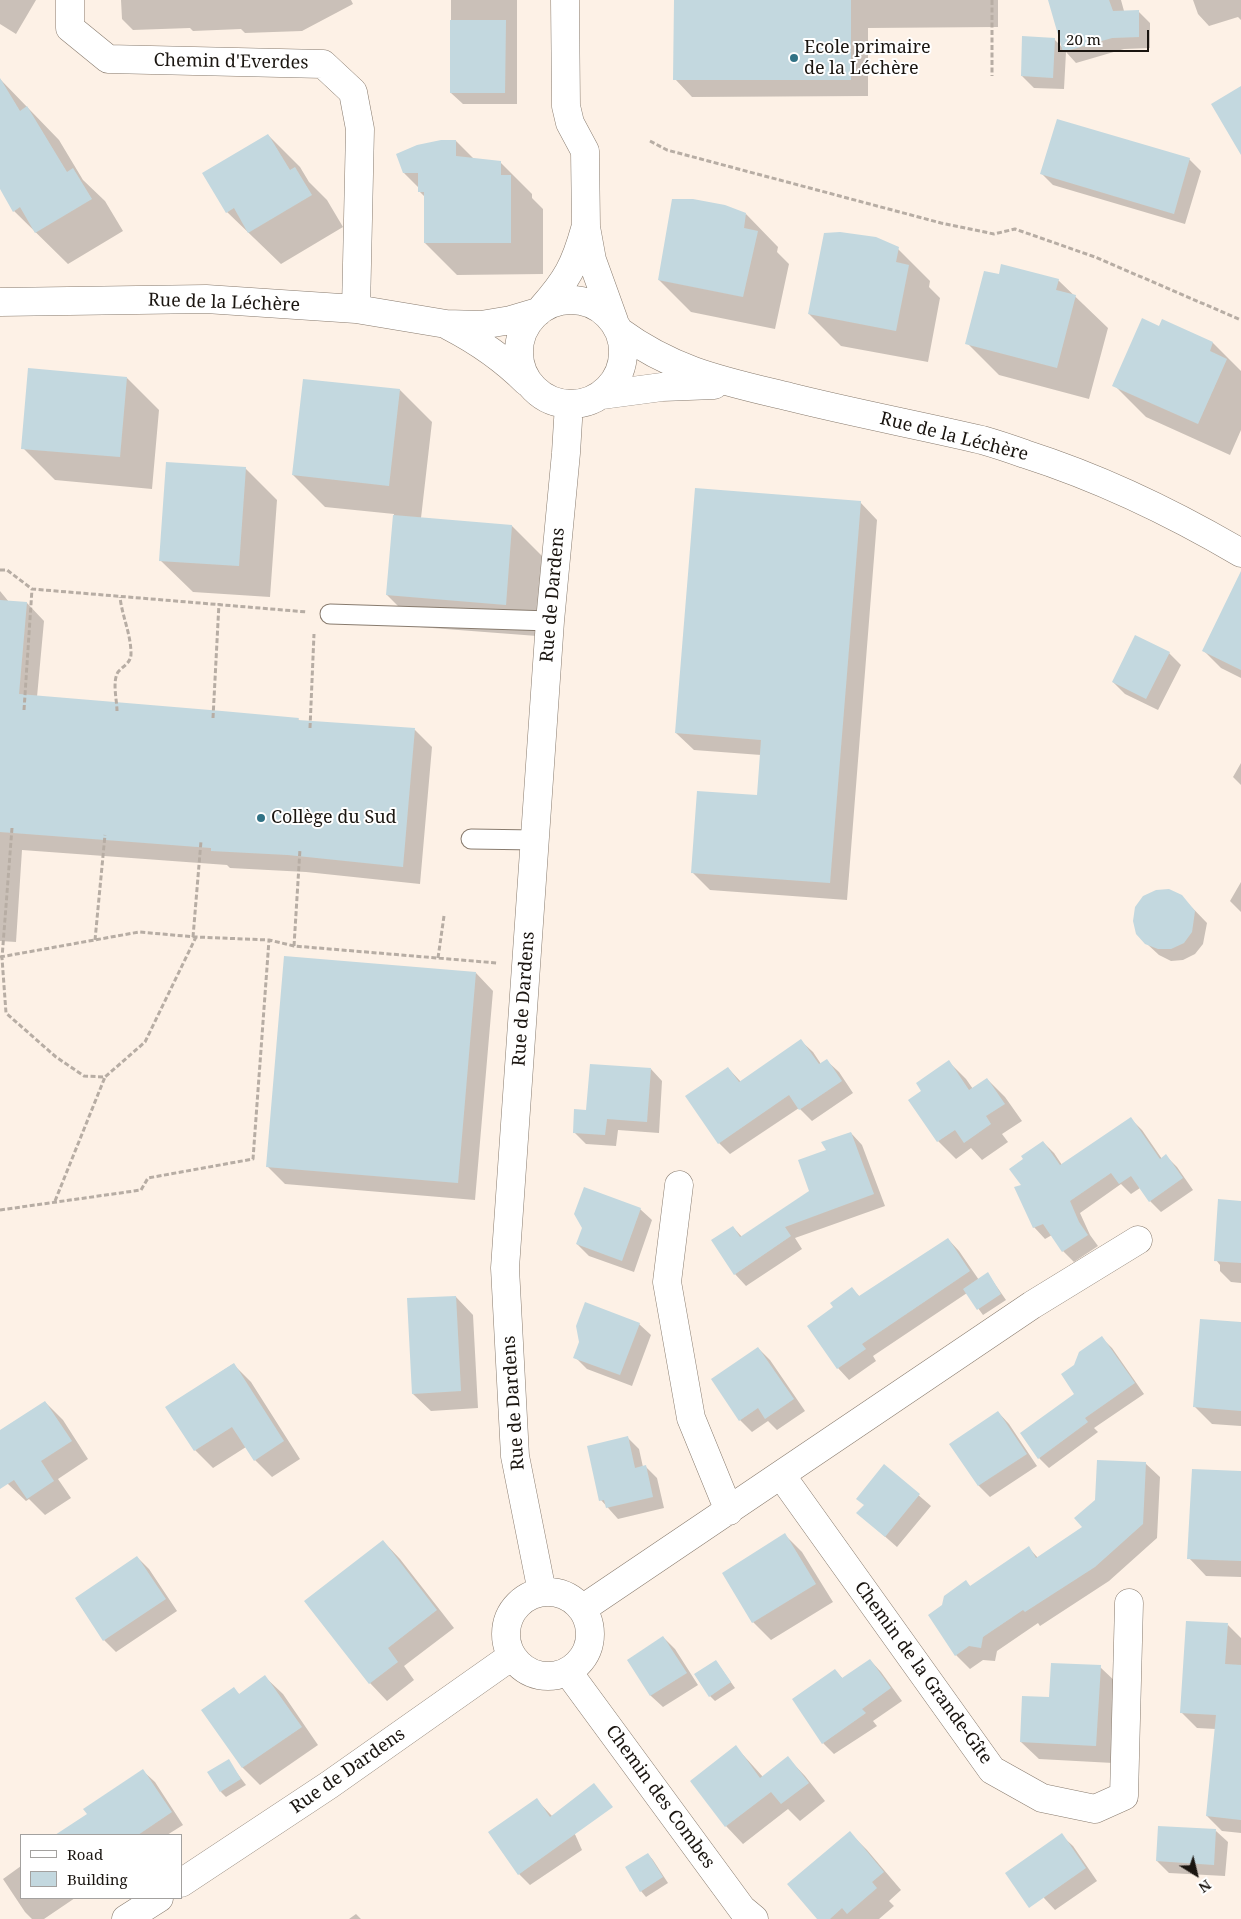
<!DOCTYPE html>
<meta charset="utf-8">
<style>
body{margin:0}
#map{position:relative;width:1241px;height:1919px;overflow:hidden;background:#fdf1e6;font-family:"Noto Serif",serif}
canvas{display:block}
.legend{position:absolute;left:20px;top:1834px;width:162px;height:65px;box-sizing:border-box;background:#fff;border:1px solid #a3a19f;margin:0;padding:6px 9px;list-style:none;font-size:15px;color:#1a1510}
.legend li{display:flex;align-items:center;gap:10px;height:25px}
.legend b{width:25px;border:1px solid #a3a19f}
.north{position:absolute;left:1171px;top:1849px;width:50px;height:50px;-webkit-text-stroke:4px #fff;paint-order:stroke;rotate:144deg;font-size:14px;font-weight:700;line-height:20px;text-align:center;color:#1a1510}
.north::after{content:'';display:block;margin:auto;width:18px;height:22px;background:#1a1510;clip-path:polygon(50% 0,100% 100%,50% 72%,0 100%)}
.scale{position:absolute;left:1058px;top:30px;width:91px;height:22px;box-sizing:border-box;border:2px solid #1a1510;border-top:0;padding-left:6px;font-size:15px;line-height:18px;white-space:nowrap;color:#1a1510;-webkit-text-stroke:4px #fff;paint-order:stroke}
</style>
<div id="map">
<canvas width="1241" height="1919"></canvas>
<ul class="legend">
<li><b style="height:6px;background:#fff"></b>Road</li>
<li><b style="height:14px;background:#c3d8df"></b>Building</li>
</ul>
<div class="north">N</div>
<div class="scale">20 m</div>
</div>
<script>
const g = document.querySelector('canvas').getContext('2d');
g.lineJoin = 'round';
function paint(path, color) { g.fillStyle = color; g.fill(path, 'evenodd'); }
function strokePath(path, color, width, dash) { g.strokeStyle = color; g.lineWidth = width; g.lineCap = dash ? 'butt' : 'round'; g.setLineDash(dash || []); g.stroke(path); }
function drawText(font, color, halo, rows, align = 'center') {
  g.font = font + ' "Noto Serif",serif'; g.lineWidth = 4; g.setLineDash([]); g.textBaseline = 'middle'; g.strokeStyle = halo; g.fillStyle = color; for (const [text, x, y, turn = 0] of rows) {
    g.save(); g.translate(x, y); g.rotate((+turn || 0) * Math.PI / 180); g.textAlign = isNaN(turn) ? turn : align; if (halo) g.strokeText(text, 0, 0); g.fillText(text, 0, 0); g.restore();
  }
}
paint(new Path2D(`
 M0,0H36L16,34L0,24Z
 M121,0H351L353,4L302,31L245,33L241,29L193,31L190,28L133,30L122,19Z
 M451,0H517V104H463L451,93Z
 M675,0H998V27L868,28V96L692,97L675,79Z
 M1049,0H1121L1124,11H1138L1150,23V48L1124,49L1076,63L1066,52L1064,89L1034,88L1022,76L1054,39L1063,48Z
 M1193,0H1241V20L1238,17L1209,26L1198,14Z
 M0,79L59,140L83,180L105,201L123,231L68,264L14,211L0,187Z
 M268,135L300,167L309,182L327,200L343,227L281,264L227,212Z
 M456,141L474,159L500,162L532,194V198L543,209V274L457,275L425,243V197L419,191V188L404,173Z
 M1189,159L1201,171L1185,224L1053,185L1042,174Z
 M746,214L778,247L777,252L789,264L775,329L691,312L659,280Z
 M898,249L930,281L929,287L940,298L928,362L841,346L809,314Z
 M1000,276L1058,280L1108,328L1089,399L999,375L967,343Z
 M1162,321L1213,343L1241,371V430L1230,455L1146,417L1114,385L1159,327Z
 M127,378L159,410L152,489L55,480L23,448Z
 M400,390L432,422L421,518L512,526L544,558L537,636L419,627L387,595L394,514L325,507L293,475Z
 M245,468L277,500L270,597L193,592L160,560Z
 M860,502L877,520L847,900L710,890L692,872L758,796L761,755L694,750L676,733Z
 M0,591L9,602L27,603L44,621L37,697L298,719L300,721L415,730L432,747L420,884L306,872L230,868L227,865L22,850L16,942L0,941Z
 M1241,600V678L1221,668L1203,650Z
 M1169,653L1181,665L1158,710L1125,694L1113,682Z
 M1241,763V785L1233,777Z
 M1241,882V912L1230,901Z
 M1181,896L1207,923L1203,944L1195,954L1183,960L1171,961L1159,955L1146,943Z
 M476,973L493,991L475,1200L285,1184L267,1166Z
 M801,1041L813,1052L821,1064L827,1061L839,1072L853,1093L812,1121L799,1108L730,1154L719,1143L728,1068L741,1082Z
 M949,1062L966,1079L973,1089L987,1079L1005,1097L1022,1121L1002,1134L1008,1142L982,1160L971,1148L956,1159L938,1141L910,1100L923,1091Z
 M651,1069L662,1081L659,1133L618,1130L616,1146L586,1144L574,1132L587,1111Z
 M1131,1119L1142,1130L1162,1159L1166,1156L1177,1167L1193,1190L1161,1212L1150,1201L1140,1188L1131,1194L1121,1184L1080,1213L1090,1235L1098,1246L1074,1262L1063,1251L1052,1235L1045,1239L1034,1227L1022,1185L1043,1142L1054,1153L1062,1165Z
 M851,1133L862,1145L885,1206L795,1238L802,1249L746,1286L735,1274L733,1227L742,1237L811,1192L828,1151Z
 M1241,1202V1283L1231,1282L1220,1271V1265L1216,1260Z
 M640,1209L652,1220L634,1272L589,1256L577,1244Z
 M948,1239L959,1251L979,1280L988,1274L1006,1300L983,1315L967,1293L873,1356L876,1361L849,1380L838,1368L835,1308L852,1289L860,1297Z
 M456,1297L473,1315L478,1408L431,1411L413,1394Z
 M639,1324L651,1335L632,1386L587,1369L575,1357Z
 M1241,1324V1426L1212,1424L1194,1406Z
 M1102,1338L1112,1348L1144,1394L1094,1428L1098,1432L1049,1468L1039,1458L1075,1394L1076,1366Z
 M758,1348L770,1360L805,1411L777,1430L768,1421L752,1432L740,1420L713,1379Z
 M233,1364L251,1382L300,1459L272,1477L255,1460L246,1447L213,1468L195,1450L167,1407Z
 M45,1402L63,1420L88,1459L58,1479L71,1498L45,1515L29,1499L26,1501L8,1484L0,1471V1432Z
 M998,1412L1009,1424L1037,1466L990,1497L979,1486L951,1444Z
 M628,1438L639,1449L643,1467H646L657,1478L664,1508L618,1519L601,1500Z
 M1145,1463L1160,1477L1157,1538L1109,1581L1040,1626L1038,1623L997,1651L995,1661L983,1660L970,1669L956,1655L944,1606L966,1582L971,1587L1029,1548L1038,1558L1084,1528Z
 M885,1466L931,1506L897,1547L858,1513L865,1505Z
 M1241,1472V1577L1206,1576L1189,1558Z
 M785,1535L802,1552L833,1602L771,1640L753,1622Z
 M383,1541L400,1559L454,1628L404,1666L414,1680L387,1701L370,1683Z
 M137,1557L149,1569L177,1611L116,1652L104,1640L76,1599Z
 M1228,1625L1241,1638V1833L1222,1831L1207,1816L1216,1729L1197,1728L1181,1712Z
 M663,1637L675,1649L698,1685L663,1707L651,1696L628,1660Z
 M870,1660L881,1672L902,1701L873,1721L877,1726L834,1754L823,1743L835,1670L843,1679Z
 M716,1661L735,1688L715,1701L710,1696Z
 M1100,1667L1118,1684L1113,1763L1039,1759L1021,1742L1050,1699Z
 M265,1677L283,1694L318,1745L260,1785L243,1768L203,1710L234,1689L240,1695Z
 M736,1747L763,1777L788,1758L805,1776L825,1801L800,1821L788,1809L743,1844L726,1826Z
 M228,1761L246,1785L226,1797L221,1792Z
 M143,1771L155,1782L183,1825L167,1835H58L89,1815Z
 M537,1800L552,1816L570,1823L582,1850L530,1885L519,1874Z
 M1216,1831L1228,1842L1225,1876L1169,1873L1157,1861Z
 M850,1833L867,1850L901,1890L889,1901L894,1906L879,1919H819Z
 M1061,1835L1073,1846L1097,1881L1055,1910L1044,1898L1047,1845Z
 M648,1854L653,1860L668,1883L646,1897L641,1891Z
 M21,1866V1898H75L44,1919H32L25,1912L3,1879Z
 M356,1914L361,1919H349Z`), '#0003');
paint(new Path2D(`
 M674,0H851V80H673Z
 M1048,0H1109L1113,11L1139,10V37L1112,38L1063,52Z
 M450,20H506L505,93H450Z
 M1022,36L1055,38L1053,78L1021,76Z
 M0,78L20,111L27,106L67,172L73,168L92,199L35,233L20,207L13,212L0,189Z
 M1241,86V155L1211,104Z
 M1057,119L1190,158L1174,214L1040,174Z
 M268,134L290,170L295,167L312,195L248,233L234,208L226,213L202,173Z
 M441,140H456V156L501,161V175H511V243H424V192H418V173H403L396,154L417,145Z
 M672,199H693L725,205L746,213L744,228L758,231L743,297L658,280Z
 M840,232L876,237L899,247L896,262L909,265L896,331L808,314L824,233Z
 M1001,264L1059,279L1056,290L1076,295L1057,368L965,344L984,271L999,274Z
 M1142,318L1159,326L1162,319L1213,342L1210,351L1227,359L1198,424L1112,386Z
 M28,368L127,377L120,457L21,449Z
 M303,379L400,389L389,486L292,475Z
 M166,462L246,467L239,566L159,561Z
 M695,488L861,501L830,883L691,873L697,791L757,795L761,740L675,733Z
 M393,515L512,525L506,605L386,595Z
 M1241,571V670L1202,651Z
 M0,600L27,602L19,694L222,711L299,718L298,720L415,728L403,867L288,855L211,851V848L0,832Z
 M1135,635L1170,652L1146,699L1112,682Z
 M1169,889L1182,895L1195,911L1192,932L1184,943L1171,949H1158L1145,944L1136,934L1133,921L1135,907L1143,896L1156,890Z
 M284,956L476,972L458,1183L266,1167Z
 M801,1039L819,1064L827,1059L842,1081L799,1110L789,1095L718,1144L685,1096L728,1067L739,1082Z
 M949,1060L969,1090L987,1078L1005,1104L986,1116L991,1124L964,1143L955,1130L937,1142L908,1100L921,1091L916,1083Z
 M590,1064L651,1068L647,1122L607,1119L605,1135L573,1133L574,1109L586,1110Z
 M1131,1117L1160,1159L1166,1154L1183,1178L1149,1202L1131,1176L1119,1184L1111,1173L1070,1201L1079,1222L1088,1235L1062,1252L1043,1224L1033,1228L1014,1187L1021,1185L1009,1169L1023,1159L1021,1156L1043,1141L1060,1165Z
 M851,1132L874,1194L785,1227L791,1236L734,1275L711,1240L733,1226L740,1237L809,1191L798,1160L826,1150L821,1142Z
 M584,1187L641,1208L622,1261L576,1244L582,1228L574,1214Z
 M1218,1199L1241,1201V1263L1214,1261Z
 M948,1238L970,1271L862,1344L866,1349L837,1369L807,1326L833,1307L830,1303L852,1287L859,1296Z
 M988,1272L1001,1294L977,1310L963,1289Z
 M456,1296L461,1391L412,1394L407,1298Z
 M585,1302L640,1323L620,1375L573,1358L579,1342L576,1326Z
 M1200,1319L1241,1322V1411L1193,1407Z
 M1102,1336L1135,1383L1085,1418L1088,1422L1038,1459L1020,1433L1074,1394L1061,1374L1074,1365L1079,1352Z
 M758,1347L794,1399L765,1419L758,1408L739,1421L711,1379Z
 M234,1363L284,1441L254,1461L232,1427L194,1451L165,1407Z
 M45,1401L72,1441L41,1461L54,1481L27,1499L14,1480L0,1489V1430Z
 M998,1411L1027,1454L978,1486L949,1444Z
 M628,1436L635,1468L646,1465L653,1497L606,1508L604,1500L599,1501L587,1446Z
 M1097,1460L1146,1462L1143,1524L1095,1567L1025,1612L1023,1610L983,1637L981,1648L969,1646L955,1656L928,1615L942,1605L944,1596L966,1580L970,1586L1029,1546L1036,1558L1082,1527L1074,1518L1095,1500Z
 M884,1464L920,1494L885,1537L856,1513L864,1505L856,1499Z
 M1192,1469L1241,1471V1561L1187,1559Z
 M785,1533L816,1584L752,1623L722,1573Z
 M383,1540L437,1610L388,1648L398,1662L369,1684L304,1601Z
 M137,1556L166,1599L103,1641L75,1598Z
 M1186,1621L1228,1623L1225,1664L1241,1665V1820L1206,1816L1216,1715L1180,1713Z
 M663,1636L687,1673L650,1696L627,1660Z
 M870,1659L891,1688L862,1709L866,1713L822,1744L792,1699L835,1669L842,1678Z
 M716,1660L731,1682L709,1697L694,1674Z
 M1051,1663L1101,1665L1096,1746L1020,1742L1022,1696L1049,1697Z
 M265,1675L302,1727L242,1768L201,1710L234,1687L239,1694Z
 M736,1745L760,1778L788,1756L809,1783L781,1804L771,1792L725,1827L690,1781Z
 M229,1759L241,1779L220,1792L207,1772Z
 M143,1769L172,1812L138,1835H55L87,1814L83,1809Z
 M594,1783L613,1807L518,1875L488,1832L537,1798L550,1817Z
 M1158,1826L1216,1829L1214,1865L1156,1861Z
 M850,1831L884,1872L872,1882L877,1888L847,1914L842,1908L830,1919H817L787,1884Z
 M1062,1833L1086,1868L1029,1908L1005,1873Z
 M648,1853L663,1877L640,1892L625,1867Z`), '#c3d8df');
const lane = new Path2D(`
 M330,614L550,621
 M471,839L535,840`);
const street = new Path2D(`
 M70,0V28L108,59L323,64L353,92L360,129L356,309
 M565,0L566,106L570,123L585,151L586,227L592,260L614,321
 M519 352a52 52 0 1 1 104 0a52 52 0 1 1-104 0Z
 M0,302L206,299L356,309L446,324L481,325L511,320L538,312
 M542,308C567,280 575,265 585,229
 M449,326C480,342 503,358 527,382
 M619,331C675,372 724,381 790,397C854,413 918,425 982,440C996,444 1011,449 1025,454C1100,478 1173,513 1241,553
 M602,395L662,387L714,385
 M679,1185L667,1282L691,1418L729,1511
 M781,1475L992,1770L1042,1798L1095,1809L1124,1796L1129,1603
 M542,1592L515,1456L505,1268L550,621L566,453L569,404
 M506 1634a42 42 0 1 1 84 0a42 42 0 1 1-84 0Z
 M582,1609L1032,1305L1138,1240
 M568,1672L742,1909L754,1919
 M181,1883L329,1785L512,1656
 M126,1919L159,1898`);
strokePath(lane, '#887b6e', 21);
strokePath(street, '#887b6e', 29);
strokePath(new Path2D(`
 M992,0V76
 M650,141L667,150L941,223L994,234L1015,229L1095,257L1241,320
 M0,570H7L32,589L307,612
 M24,710L32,589
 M117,711C117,700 112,682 118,672C123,666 131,663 131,654C131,634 122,616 120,597
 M213,718L219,603
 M310,728L314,634
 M12,828L2,958L6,1013L56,1057L84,1076L105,1077L145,1042L196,937
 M193,937L201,841
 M95,940L105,835
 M294,946L300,849
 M0,957L139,932L196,937L269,940L294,946L497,963
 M438,958L444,916
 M55,1201L105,1077
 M0,1210L141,1190L148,1178L253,1159L269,940`), '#b7ada4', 3, [5, 2.5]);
strokePath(lane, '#fff', 19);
strokePath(street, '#fff', 28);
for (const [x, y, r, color] of [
 [794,58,5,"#317285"],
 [261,818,5,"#317285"]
]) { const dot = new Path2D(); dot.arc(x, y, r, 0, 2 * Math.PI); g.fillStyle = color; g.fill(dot); strokePath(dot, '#fff', 2); }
drawText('18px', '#1a1510', '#fff', [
 ["Ecole primaire",804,48],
 ["de la Léchère",804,69],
 ["Collège du Sud",271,818]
], 'left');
drawText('18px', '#1a1510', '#fff', [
 ["Chemin d'Everdes",231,62,1],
 ["Rue de la Léchère",224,303,2],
 ["Rue de la Léchère",954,437,14],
 ["Rue de Dardens",553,595,-85],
 ["Rue de Dardens",524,999,-86],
 ["Rue de Dardens",514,1403,-94],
 ["Chemin de la Grande-Gîte",923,1673,54],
 ["Rue de Dardens",348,1771,-35],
 ["Chemin des Combes",660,1797,54]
]);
</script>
